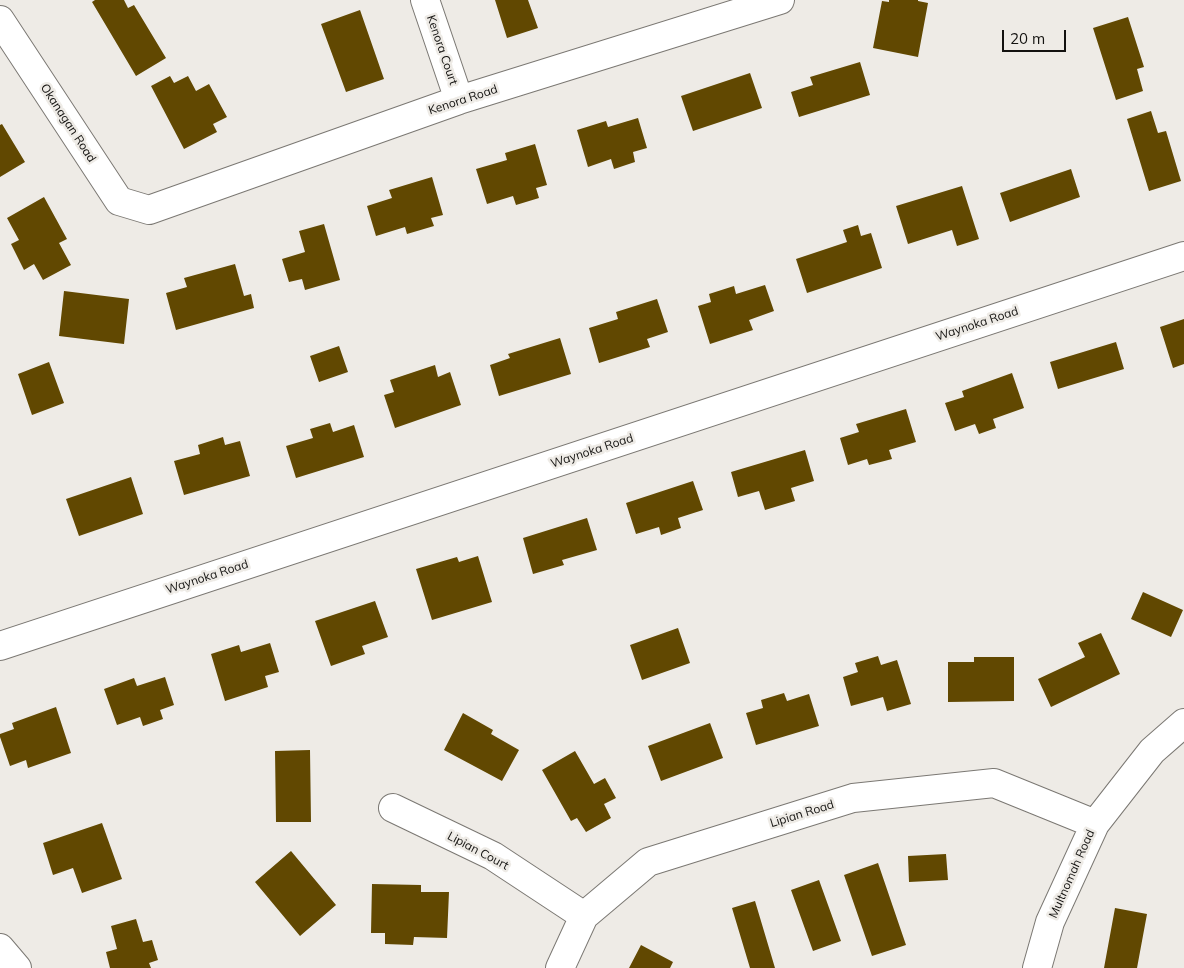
<!DOCTYPE html>
<style>
body{margin:0}
#map{position:relative;width:1184px;height:968px;overflow:hidden;background:#eeebe6;font-family:Mulish,sans-serif}
canvas{display:block}
.scale{position:absolute;left:1002px;top:30px;width:64px;height:22px;box-sizing:border-box;border:2px solid #131210;border-top:0;padding-left:6px;font-size:15px;line-height:18px;white-space:nowrap;color:#131210;-webkit-text-stroke:4px #eeebe6;paint-order:stroke}
</style>
<div id="map">
<canvas width="1184" height="968"></canvas>
<div class="scale">20 m</div>
</div>
<script>
const g = document.querySelector('canvas').getContext('2d');
g.lineJoin = 'round';
function paint(path, color) { g.fillStyle = color; g.fill(path, 'evenodd'); }
function strokePath(path, color, width, dash) { g.strokeStyle = color; g.lineWidth = width; g.lineCap = dash ? 'butt' : 'round'; g.setLineDash(dash || []); g.stroke(path); }
function drawText(font, color, halo, rows, align = 'center') {
  g.font = font + ' Mulish,sans-serif'; g.lineWidth = 5; g.setLineDash([]); g.textBaseline = 'middle'; g.strokeStyle = halo; g.fillStyle = color; for (const [text, x, y, turn = 0] of rows) {
    g.save(); g.translate(x, y); g.rotate((+turn || 0) * Math.PI / 180); g.textAlign = isNaN(turn) ? turn : align; if (halo) g.strokeText(text, 0, 0); g.fillText(text, 0, 0); g.restore();
  }
}
paint(new Path2D(`
 M95,0H124L128,8L134,5L166,58L136,76L92,2Z
 M495,0H528L538,28L507,38Z
 M889,0H918V1L928,3L918,57L873,48L882,1L889,2Z
 M360,10L384,79L346,92L321,24Z
 M1128,17L1144,67L1137,69L1143,91L1116,100L1093,28Z
 M860,62L870,95L799,117L791,92L813,85L810,77Z
 M750,73L762,108L693,131L681,96Z
 M170,76L174,83L188,76L196,91L209,84L227,117L213,124L217,132L184,149L151,86Z
 M1151,111L1158,133L1166,131L1181,181L1149,191L1127,119Z
 M638,118L647,148L633,152L635,162L614,169L611,159L588,167L577,130L606,121L608,127Z
 M2,124L25,162L0,177V125Z
 M535,144L547,185L536,188L539,198L516,205L513,196L487,204L476,169L507,160L505,153Z
 M1071,169L1080,197L1010,222L1000,193Z
 M432,177L443,215L431,218L434,226L407,234L405,227L376,236L367,206L392,198L389,190Z
 M962,186L979,239L957,246L952,230L908,244L896,206Z
 M44,197L67,239L59,243L71,265L43,280L34,264L24,270L11,244L19,240L7,218Z
 M324,224L340,280L305,290L302,279L289,282L282,259L305,252L299,231Z
 M858,225L861,236L871,233L882,268L807,293L796,259L847,242L843,230Z
 M235,264L244,296L251,294L254,308L176,330L166,293L187,287L184,278Z
 M765,285L774,311L749,320L753,330L710,344L698,306L711,302L709,294L734,286L736,294Z
 M64,291L129,299L124,344L59,336Z
 M657,299L668,332L647,339L650,347L599,363L589,328L618,319L616,312Z
 M1184,319V364L1173,368L1160,327Z
 M560,338L571,374L499,396L490,365L510,358L508,354Z
 M1116,342L1124,369L1058,389L1050,362Z
 M339,346L348,372L319,382L310,356Z
 M49,362L64,403L32,415L18,374Z
 M435,365L438,377L450,372L461,405L395,428L384,395L394,392L390,380Z
 M1012,373L1024,408L993,419L996,428L979,434L975,424L955,431L945,403L964,397L962,391Z
 M906,409L916,442L889,450L892,459L869,465L867,459L848,465L840,438L859,432L856,424Z
 M330,423L333,432L354,425L364,457L296,478L286,446L313,438L310,429Z
 M223,437L225,445L240,441L250,476L184,495L174,461L200,454L198,445Z
 M805,450L814,481L791,488L795,501L765,510L759,491L738,497L731,472Z
 M131,477L143,514L79,536L66,499Z
 M693,481L703,510L678,518L681,528L661,535L659,527L636,534L626,503Z
 M587,518L597,550L562,560L564,565L533,574L523,538Z
 M478,556L492,602L432,620L416,569L457,557L459,562Z
 M1143,592L1183,610L1171,637L1131,619Z
 M375,601L388,637L362,646L365,654L331,666L315,621Z
 M678,628L690,663L642,680L630,645Z
 M1101,633L1120,674L1051,707L1038,679L1085,657L1078,643Z
 M270,643L279,672L265,676L268,687L225,701L211,654L239,645L241,652Z
 M878,656L881,665L897,660L911,704L887,711L883,697L851,706L843,677L858,672L855,663Z
 M974,657H1014V701L948,702V662H974Z
 M165,677L174,705L160,710L163,719L143,726L140,717L117,725L104,689L134,678L137,686Z
 M784,693L787,701L809,694L819,726L756,745L746,713L763,708L761,700Z
 M56,707L71,753L28,768L26,760L10,766L0,737V734L14,729L12,723Z
 M463,713L493,730L491,734L519,750L502,781L444,750Z
 M710,723L723,758L661,781L648,746Z
 M310,750L311,822H276L275,751Z
 M575,751L594,784L605,778L616,798L604,804L611,818L586,832L577,818L571,821L542,770Z
 M102,823L122,879L82,893L73,868L53,875L43,843Z
 M291,851L336,905L300,936L255,882Z
 M946,854L948,880L909,882L908,856Z
 M878,863L906,945L872,956L844,875Z
 M819,880L841,941L813,951L791,890Z
 M372,884L421,885V892H449L447,938L414,937L413,945L385,944V933H371Z
 M755,901L775,968H750L732,908Z
 M1115,908L1147,914L1137,968H1104Z
 M136,919L143,942L152,940L158,960L149,963L151,968H110L106,952L117,949L111,926Z
 M641,945L673,962L670,968H629Z`), '#614801');
const minor = new Path2D(`
 M425,0L459,100
 M0,20L119,201L149,210L459,100L780,0
 M0,646L1184,256
 M393,808L493,856L584,916
 M0,948L17,968
 M560,968L584,916L648,862L853,798L994,783L1095,824
 M1037,968L1050,922L1095,824L1152,751L1184,723`);
strokePath(minor, '#7b7873', 30);
strokePath(minor, '#fff', 28);
drawText('12px', '#131210', '#eeebe6', [
 ["Kenora Court",442,50,71],
 ["Kenora Road",463,100,-18],
 ["Okanagan Road",68,123,57],
 ["Waynoka Road",977,324,-18],
 ["Waynoka Road",592,451,-18],
 ["Waynoka Road",207,577,-18],
 ["Lipian Road",802,814,-17],
 ["Lipian Court",478,851,28],
 ["Multnomah Road",1072,874,-66]
]);
</script>
